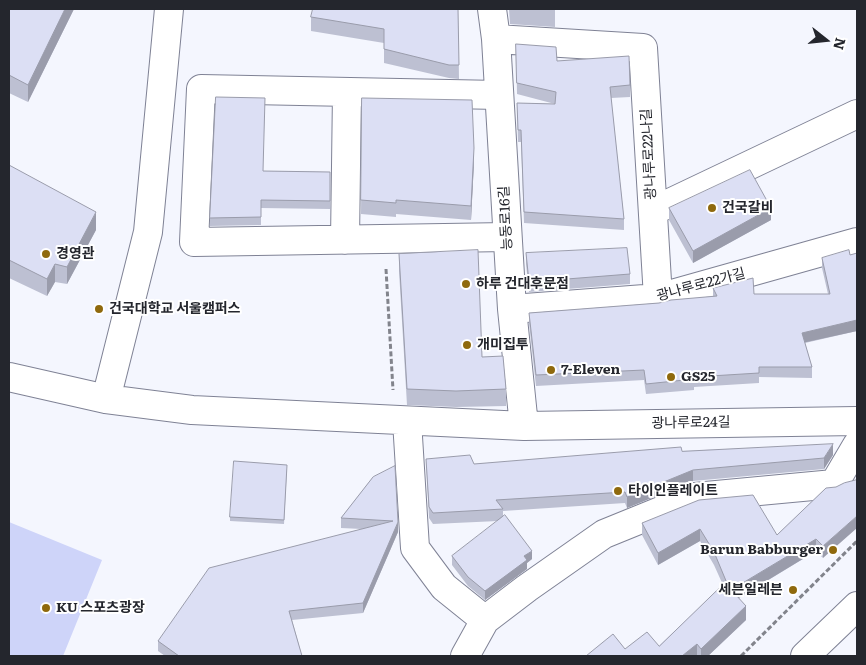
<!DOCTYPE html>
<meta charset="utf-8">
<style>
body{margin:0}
#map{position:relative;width:866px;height:665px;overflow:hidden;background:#f4f6fe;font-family:Literata,serif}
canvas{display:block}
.frame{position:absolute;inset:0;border:10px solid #24262d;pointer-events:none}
.north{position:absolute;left:801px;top:15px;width:50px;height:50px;-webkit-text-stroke:4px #fff;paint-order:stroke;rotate:106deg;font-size:14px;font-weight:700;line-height:20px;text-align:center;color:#24262d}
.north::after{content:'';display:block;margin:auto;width:18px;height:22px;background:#24262d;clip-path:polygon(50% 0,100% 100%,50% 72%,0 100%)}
</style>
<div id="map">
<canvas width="866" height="665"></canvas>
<div class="frame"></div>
<div class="north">N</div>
</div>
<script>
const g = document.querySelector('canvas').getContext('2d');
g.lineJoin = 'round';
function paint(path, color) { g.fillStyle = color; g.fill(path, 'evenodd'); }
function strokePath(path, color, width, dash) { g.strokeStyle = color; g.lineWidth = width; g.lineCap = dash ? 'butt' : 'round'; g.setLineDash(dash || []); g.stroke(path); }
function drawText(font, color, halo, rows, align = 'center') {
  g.font = font + ' Literata,"Noto Sans KR",serif'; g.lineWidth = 4; g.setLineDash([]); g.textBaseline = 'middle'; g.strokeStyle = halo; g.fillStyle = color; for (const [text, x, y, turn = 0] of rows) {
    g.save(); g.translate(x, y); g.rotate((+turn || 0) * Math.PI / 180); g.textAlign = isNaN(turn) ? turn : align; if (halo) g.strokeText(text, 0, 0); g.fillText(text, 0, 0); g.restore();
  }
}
paint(new Path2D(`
 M9,522L102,560L63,656H9Z`), '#ced4f9');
const minor = new Path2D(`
 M492,9L496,39L512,309L524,426
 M496,39L643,48L658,298
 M499,95L201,89L194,242L507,237
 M653,211L857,114
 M345,240L347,92
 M512,309L658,298L857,242
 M9,377L106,399L192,410L524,426L857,421
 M106,399L148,232L169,9
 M407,421L415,548L444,587L485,620L527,588L604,534L695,497L834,484L857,445
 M465,656L485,620`);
const major = new Path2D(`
 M805,656L857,606`);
strokePath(minor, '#7f8295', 30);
strokePath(major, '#7f8295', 30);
strokePath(new Path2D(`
 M386,269L393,390
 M741,656L857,541`), '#82848c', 3, [5, 2.5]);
strokePath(minor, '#fff', 28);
strokePath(major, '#fff', 28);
paint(new Path2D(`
 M9,9H74L28,102L9,93Z
 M458,9L459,79L449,78L384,63V43L311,31V17Z
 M509,9H555V27L510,24Z
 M516,44L557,61L630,85V97L611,98L624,219V230L524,223L521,142H518L517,103L555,104L517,94Z
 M362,98L474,162L471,220L396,214V217L361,214Z
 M9,165L96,230L67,284L55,282L47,296L9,278Z
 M264,171L330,172V209L261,208V225L210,226V218Z
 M669,208L771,220L693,263L669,220Z
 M526,253L630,274V284L529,292L526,264Z
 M857,253V331L805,343L812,367V378L759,377V383L694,387V390L646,394L644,380L536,386L529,323V313L659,303L713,296V288L754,294H828L822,268V258L850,255Z
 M399,254L482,357L506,389V406L456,407L407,405L399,271Z
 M682,451L833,455L824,469L693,481L627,508L625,503L503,511V517L532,559L527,563V569L485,600L468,586L452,565V556L498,521L433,524L429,518L426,459L474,464Z
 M287,469L284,524L230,521V517Z
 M373,477L398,532L363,613L292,620L302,656H165L158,651V641L362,529L341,528V518Z
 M826,488L823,558L816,551L739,598L746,620L708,656H586L625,649L659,646L723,585L714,565L700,541L658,565L642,535V523L777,535Z`), '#bdc0d2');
paint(new Path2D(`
 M65,9H74L28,102V85Z
 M474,148V162L471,220V206Z
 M771,208V220L693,263V251Z
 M96,212V230L67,284V267Z
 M55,264V282L47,296V279Z
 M857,320V331L802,343V333Z
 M833,444V455L824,469V458Z
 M693,470V481L627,508V497Z
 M857,516V528L823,558V546Z
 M398,522V532L363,613V603Z
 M700,529V541L658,565V553Z
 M816,539V551L730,603V591Z
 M532,551V559L527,563V569L485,600V591L524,556Z
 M746,606V620L708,656H701V649Z
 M697,644V656H682Z`), '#9a9cab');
const building = new Path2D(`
 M9,9H65L28,85L9,75Z
 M313,9H458L459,65H449L384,49V29L311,17Z
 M516,44L556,47L557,61L629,56L630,85L610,87L624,219L524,212L521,130H518L517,103L555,104L556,92L517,83Z
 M216,97L265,98L263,171L330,172V201L261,200V217L210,218Z
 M362,98L472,100L474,148L471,206L396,200V203L361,200Z
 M9,165L96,212L67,267L55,264L47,279L9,260Z
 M750,170L771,208L693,251L669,208Z
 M627,248L630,274L529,282L526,253Z
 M478,250L482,357L503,356L506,389L456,391L407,389L399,254Z
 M849,250L850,255L857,253V320L802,333L812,367H759V373L694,377V379L646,384L644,370L536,375L529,313L659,303L671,300L717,296L713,288L753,278L754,294H830L822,258Z
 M833,444L824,458L693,470L627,497L625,492L496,500L503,509L433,513L429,507L426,459L470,455L474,464L681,447L682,451Z
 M234,461L287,465L284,520L230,517Z
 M395,466L398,522L363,603L289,611L302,656H179L158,641L209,568L393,521L341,518L373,477Z
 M857,480V516L823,546L816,539L731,590L729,588L714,552L700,529L658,553L642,523L699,500L753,495L777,535L826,488L836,487L844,483Z
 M505,515L532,551L524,556L527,560L485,591L468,577L452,556Z
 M725,583L746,606L701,649L697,644L682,656H586L613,634L625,649L647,632L659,646Z`);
paint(building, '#dcdff4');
strokePath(building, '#9a9cab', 1);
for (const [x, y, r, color] of [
 [712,208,5,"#8f690d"],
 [46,254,5,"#8f690d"],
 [466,284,5,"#8f690d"],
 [99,309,5,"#8f690d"],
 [467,345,5,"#8f690d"],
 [551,370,5,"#8f690d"],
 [671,377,5,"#8f690d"],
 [618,491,5,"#8f690d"],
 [833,550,5,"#8f690d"],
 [793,590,5,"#8f690d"],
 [46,608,5,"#8f690d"]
]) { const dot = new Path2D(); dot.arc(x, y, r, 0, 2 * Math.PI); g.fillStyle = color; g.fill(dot); strokePath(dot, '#fff', 2); }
drawText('14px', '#24262d', '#fff', [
 ["광나루로22나길",649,154,-93],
 ["능동로16길",506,218,-93],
 ["광나루로22가길",701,285,-15],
 ["광나루로24길",691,423,-1]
]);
drawText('bold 14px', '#24262d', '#fff', [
 ["건국갈비",722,208],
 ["경영관",56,254],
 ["하루 건대후문점",476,284],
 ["건국대학교 서울캠퍼스",109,309],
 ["개미집투",477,345],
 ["7-Eleven",561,370],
 ["GS25",681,377],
 ["타이인플레이트",628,491],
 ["Barun Babburger",823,550,"right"],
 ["세븐일레븐",783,590,"right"],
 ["KU 스포츠광장",56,608]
], 'left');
</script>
